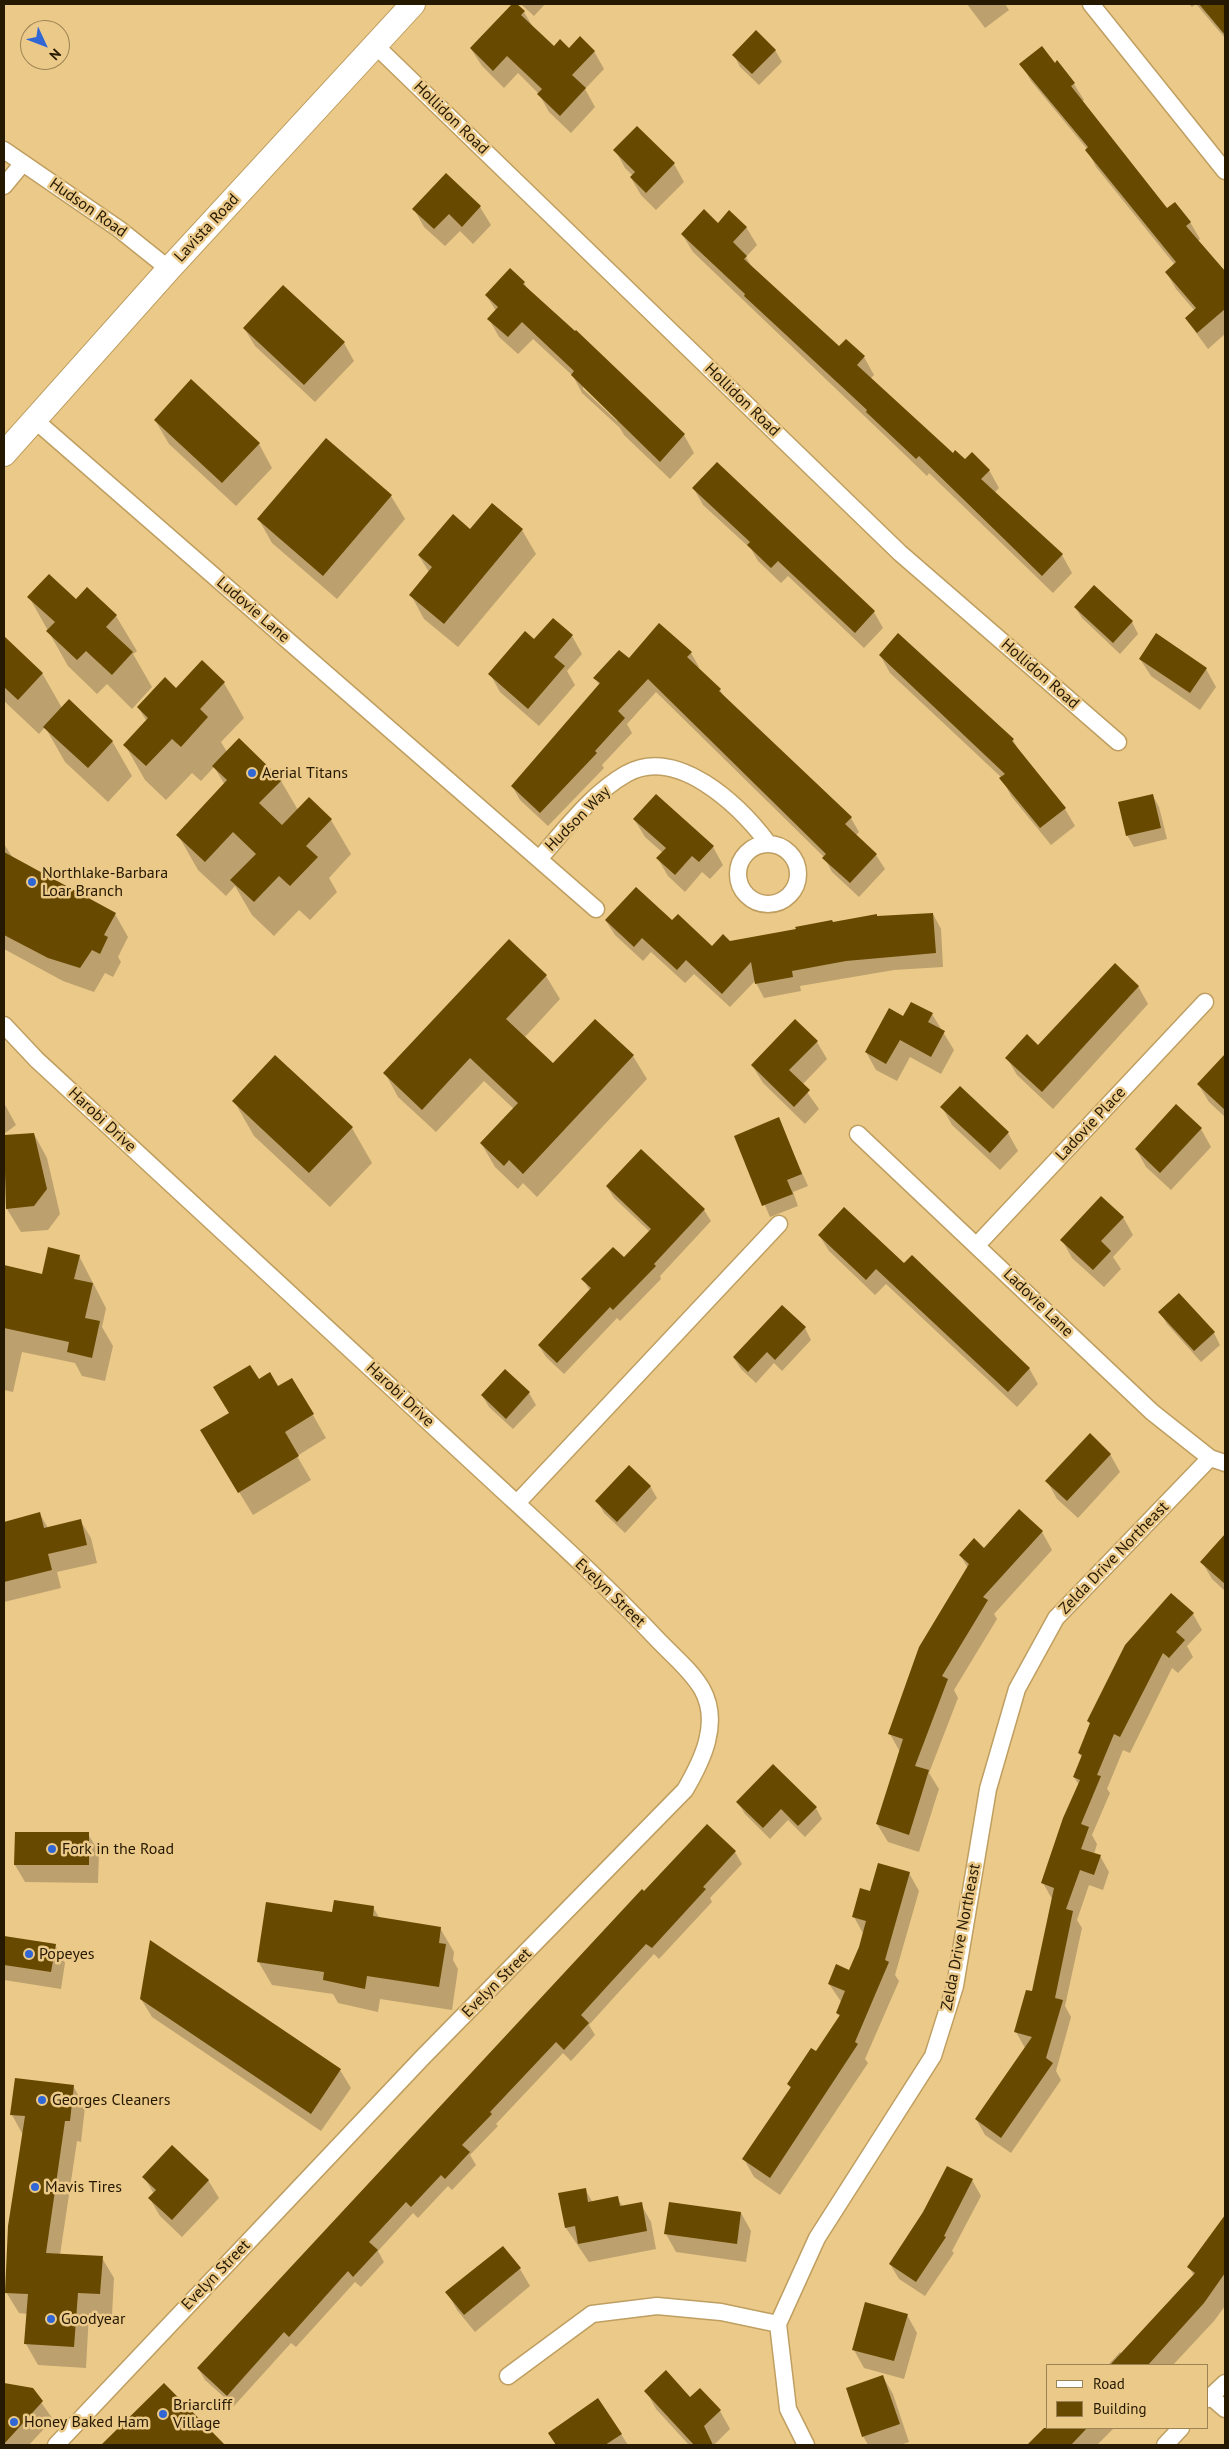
<!DOCTYPE html>
<style>
body{margin:0}
#map{position:relative;width:1229px;height:2449px;overflow:hidden;background:#ebc989;font-family:"PT Sans",sans-serif}
canvas{display:block}
.frame{position:absolute;inset:0;border:5px solid #261901;pointer-events:none}
.legend{position:absolute;left:1046px;top:2364px;width:162px;height:65px;box-sizing:border-box;background:#ebc989;border:1px solid #9c8353;margin:0;padding:6px 9px;list-style:none;font-size:15px;color:#261901}
.legend li{display:flex;align-items:center;gap:10px;height:25px}
.legend b{width:25px;border:1px solid #9c8353}
.north{position:absolute;left:20px;top:20px;width:50px;height:50px;box-sizing:border-box;background:#ebc989;border:1px solid #9c8353;border-radius:50%;rotate:133deg;font-size:14px;font-weight:700;line-height:20px;text-align:center;color:#261901}
.north::after{content:'';display:block;margin:auto;width:18px;height:22px;background:#3167d5;clip-path:polygon(50% 0,100% 100%,50% 72%,0 100%)}
</style>
<div id="map">
<canvas width="1229" height="2449"></canvas>
<div class="frame"></div>
<ul class="legend">
<li><b style="height:6px;background:#fff"></b>Road</li>
<li><b style="height:14px;background:#674900"></b>Building</li>
</ul>
<div class="north">N</div>
</div>
<script>
const g = document.querySelector('canvas').getContext('2d');
g.lineJoin = 'round';
function paint(path, color) { g.fillStyle = color; g.fill(path, 'evenodd'); }
function strokePath(path, color, width, dash) { g.strokeStyle = color; g.lineWidth = width; g.lineCap = dash ? 'butt' : 'round'; g.setLineDash(dash || []); g.stroke(path); }
function drawText(font, color, halo, rows, align = 'center') {
  g.font = font + ' "PT Sans",sans-serif'; g.lineWidth = 5; g.setLineDash([]); g.textBaseline = 'middle'; g.strokeStyle = halo; g.fillStyle = color; for (const [text, x, y, turn = 0] of rows) {
    g.save(); g.translate(x, y); g.rotate((+turn || 0) * Math.PI / 180); g.textAlign = isNaN(turn) ? turn : align; if (halo) g.strokeText(text, 0, 0); g.fillText(text, 0, 0); g.restore();
  }
}
paint(new Path2D(`
 M514,4L524,12L534,29L554,48L594,51L604,69L585,89L595,107L571,133L549,112L539,94L518,73L504,88L482,66L471,49Z
 M521,4H545L534,16Z
 M967,4H1005L1009,10L985,28Z
 M1189,4H1225V38L1196,4L1192,7Z
 M775,50L782,62L759,85L740,67L734,55Z
 M1021,64H1055L1074,84L1084,100L1082,102L1167,210L1190,222L1200,239L1198,241L1225,273V334L1208,349L1186,319L1195,311L1176,289L1166,272L1175,265L1096,167L1087,149L1031,81Z
 M615,150L674,164L684,182L656,210L641,195L631,178L633,176L625,168Z
 M446,175L480,207L491,225L473,244L460,231L445,246L424,227L414,209Z
 M718,224L746,227L757,245L746,257L753,269L839,348L864,357L874,375L870,379L953,454L989,470L999,488L994,493L1062,555L1072,573L1053,593L929,473L927,476L693,252L682,234Z
 M510,270L524,283L529,291L575,333L576,331L684,435L694,453L670,479L624,435L620,428L582,393L573,376L533,339L518,354L499,337L489,319L496,311L486,295ZM583,385L619,419L617,421L583,389Z
 M244,328L344,343L354,361L315,402L255,346Z
 M155,420L259,444L272,468L236,506L169,444Z
 M694,489L874,612L883,628L864,648L788,576L781,583L758,561L751,549L703,505Z
 M391,496L405,519L337,599L272,543L259,520Z
 M492,505L522,530L536,554L458,647L424,619L411,595L429,572L419,556L471,531Z
 M87,589L116,616L137,651L133,654L152,687L132,709L107,684L97,694L68,666L29,597L76,601Z
 M1075,607L1132,622L1138,634L1120,654L1082,618Z
 M572,636L582,654L567,671L575,685L539,726L500,692L490,674L534,641Z
 M4,637L42,673L62,708L112,741L132,776L108,802L65,762L45,727L39,734L4,701Z
 M691,653L699,667L697,669L720,690L725,698L851,818L859,832L856,835L876,855L885,869L859,897L832,872L824,857L656,692L627,724L632,733L602,765L604,768L548,826L520,800L512,786L600,686L595,678L629,660Z
 M880,655L1013,740L1022,756L1065,809L1075,826L1051,845L1011,796L1002,778L890,673Z
 M1140,659L1206,669L1216,687L1200,710L1151,676Z
 M202,662L224,683L244,718L221,742L227,752L281,781L298,810L331,820L351,854L329,878L337,892L310,920L299,910L274,936L252,915L235,886L226,896L198,870L178,835L225,785L214,767L201,781L192,773L166,800L145,780L125,745L147,722L138,707L176,689Z
 M1153,796L1159,807L1167,839L1134,847L1127,835Z
 M634,819L713,847L723,865L710,879L702,872L685,892L668,876L658,859L663,853L645,837Z
 M4,844L13,858L115,914L128,937L118,957L121,962L113,977L105,973L94,992L63,981L4,949Z
 M933,914L941,929L943,967L894,970L800,986L801,991L764,998L755,981L730,1007L694,974L685,983L651,952L643,961L615,935L606,921L672,922L712,947L730,942L833,923L877,918Z
 M509,941L546,976L560,999L524,1038L553,1065L633,1056L647,1079L537,1197L523,1183L518,1189L495,1167L481,1143L514,1109L484,1081L436,1132L398,1097L385,1073Z
 M1138,986L1148,1004L1053,1109L1017,1075L1007,1058L1038,1046Z
 M932,1014L954,1050L941,1074L910,1057L897,1081L876,1070L866,1052L904,1018Z
 M817,1042L827,1059L802,1085L819,1109L805,1124L763,1083L752,1065Z
 M1225,1055V1117L1209,1102L1198,1084Z
 M276,1057L352,1128L372,1163L330,1207L254,1136L234,1101Z
 M4,1103L16,1125L4,1134Z
 M942,1107L1008,1133L1018,1151L1000,1170L952,1125Z
 M778,1119L808,1186L793,1192L798,1206L770,1217L735,1136Z
 M1201,1129L1211,1147L1171,1190L1146,1167L1136,1149Z
 M34,1134L47,1158L60,1214L48,1230L21,1232L7,1209L4,1136Z
 M607,1187L704,1210L711,1221L660,1276L661,1279L620,1321L617,1318L564,1374L546,1357L539,1346L590,1291L583,1279L624,1259L650,1232L614,1198Z
 M1123,1217L1133,1235L1113,1257L1121,1269L1104,1287L1072,1258L1062,1240Z
 M819,1235L905,1265L1029,1368L1038,1384L1017,1407L886,1284L875,1295L829,1251Z
 M79,1256L106,1308L102,1327L113,1346L105,1381L82,1376L75,1363L22,1352L13,1392L4,1390V1267L43,1275Z
 M1160,1312L1214,1333L1220,1345L1201,1362L1167,1324Z
 M805,1328L811,1340L782,1371L774,1363L756,1383L741,1369L734,1358Z
 M505,1371L529,1393L536,1405L513,1429L489,1407L482,1395Z
 M258,1381L278,1388L313,1415L326,1438L297,1456L311,1480L253,1515L216,1454L230,1413Z
 M1110,1454L1120,1472L1078,1518L1057,1499L1047,1481Z
 M650,1486L657,1498L625,1533L604,1513L597,1501Z
 M40,1514L48,1528L80,1520L91,1538L97,1563L57,1572L61,1588L4,1602V1523Z
 M1042,1532L1052,1550L994,1614L997,1619L954,1690L958,1698L929,1773L939,1789L919,1852L888,1842L877,1824L900,1752L890,1734L968,1568L960,1555Z
 M1225,1535V1591L1212,1579L1202,1562Z
 M1193,1614L1202,1630L1187,1646L1193,1657L1178,1673L1172,1668L1130,1753L1123,1750L1107,1789L1110,1793L1092,1835L1097,1844L1094,1854L1100,1856L1109,1872L1103,1890L1089,1885L1077,1920L1082,1928L1065,2006L1071,2017L1056,2071L1061,2080L1011,2153L985,2135L976,2119L1025,2048L1016,2032L1033,1993L1052,1899L1043,1883L1079,1785L1074,1777L1082,1758L1079,1753L1091,1725L1089,1721Z
 M738,1803L816,1808L822,1819L805,1837L788,1820L770,1839L745,1814Z
 M707,1826L735,1852L742,1864L710,1898L712,1902L659,1959L654,1954L617,1994L589,2025L595,2035L571,2061L563,2053L496,2124L498,2126L470,2155L476,2165L452,2190L448,2186L418,2218L413,2213L378,2251L384,2262L361,2287L355,2282L296,2347L291,2343L234,2406L205,2380L198,2368Z
 M88,1834L99,1852L98,1883L25,1882L15,1865Z
 M909,1873L919,1891L895,1975L899,1981L865,2059L868,2063L780,2195L754,2177L744,2159L791,2089L788,2084L816,2052L840,2017L837,2013L842,2003L829,1984L850,1972L864,1935L854,1917L871,1893Z
 M373,1907L380,1919L440,1928L454,1952L453,1960L458,1969L452,2010L380,1999L378,2012L338,2003L333,1994L272,1985L258,1961Z
 M4,1938L55,1945L65,1963L61,1989L4,1980Z
 M151,1942L340,2070L351,2088L321,2131L152,2017L141,1999Z
 M73,2086L85,2107L81,2142L77,2141L60,2255L102,2258L114,2278L112,2315L89,2313L86,2368L38,2365L26,2344L28,2314L19,2313L6,2292L23,2135L12,2115Z
 M144,2177L208,2180L219,2198L182,2237L160,2216L150,2199L154,2194Z
 M972,2180L981,2196L952,2251L954,2253L925,2296L899,2279L890,2264Z
 M585,2189L593,2203L617,2198L623,2207L641,2204L651,2222L656,2249L589,2262L566,2228Z
 M741,2213L751,2231L746,2262L676,2252L666,2234Z
 M1225,2217V2306L1214,2321L1173,2365H1108L1120,2352L1122,2354L1194,2276L1189,2267Z
 M520,2269L530,2286L475,2332L457,2310L447,2292Z
 M907,2315L917,2333L904,2379L864,2368L854,2350Z
 M883,2377L893,2394L909,2442L900,2445H868L863,2436Z
 M164,2384L224,2445H102Z
 M4,2385L32,2390L53,2419L29,2445H4Z
 M646,2391L690,2398L720,2411L730,2429L714,2445H689L656,2409Z
 M1048,2425V2428H1114L1097,2445H1029Z
 M549,2433L621,2434L628,2445H556Z`), '#0003');
paint(new Path2D(`
 M512,4H517L525,11L521,15L554,46L560,39L569,48L580,36L595,51L572,75L586,88L560,116L537,94L542,89L507,56L493,71L470,48Z
 M1199,4H1225V35Z
 M756,30L776,50L752,74L732,55Z
 M1042,46L1055,63L1057,60L1075,83L1071,86L1167,208L1175,202L1191,222L1186,226L1225,271V309L1197,333L1185,318L1196,308L1165,272L1176,262L1085,150L1088,147L1019,64Z
 M637,126L675,163L646,193L630,177L635,172L613,150Z
 M446,173L481,206L462,227L449,214L434,229L412,209Z
 M704,209L718,223L729,210L747,227L733,242L747,256L744,259L839,346L846,339L865,356L857,365L953,453L955,450L965,459L972,452L990,470L981,479L1063,554L1042,576L919,456L916,459L866,412L867,410L744,296L745,294L681,234Z
 M510,268L525,282L523,284L575,331L576,330L685,434L660,462L571,375L574,371L522,322L508,337L487,319L498,307L485,295Z
 M283,285L345,342L304,385L243,328Z
 M191,379L260,443L222,483L154,420Z
 M326,438L392,495L323,576L257,519Z
 M717,462L875,611L855,633L778,561L771,568L747,545L750,542L692,488Z
 M492,503L523,529L444,624L409,595L432,567L418,555L453,514L470,529Z
 M49,574L76,599L87,587L117,615L106,627L133,652L112,675L86,651L77,660L46,631L55,622L27,597Z
 M1094,585L1133,621L1113,643L1074,607Z
 M553,618L573,635L554,657L565,666L528,709L488,674L525,631L534,639Z
 M659,623L692,652L687,657L721,689L719,691L852,817L845,824L877,854L850,883L822,858L826,854L648,679L618,711L625,718L595,751L597,753L540,813L511,786L600,683L593,678L619,650L629,658Z
 M898,633L1014,739L1012,741L1066,808L1040,828L999,778L1005,774L879,655Z
 M1156,633L1207,668L1190,693L1139,659Z
 M4,636L43,673L18,700L4,687Z
 M202,660L225,682L200,709L208,717L181,747L172,739L146,766L123,745L148,718L137,707L165,677L176,688Z
 M69,699L113,741L88,768L43,727Z
 M239,738L282,780L259,803L282,825L309,797L332,819L306,846L318,857L290,886L279,876L254,902L230,880L256,854L233,832L205,862L176,835L227,780L212,766Z
 M656,794L714,846L699,862L692,856L675,875L656,858L666,848L633,819Z
 M1153,794L1161,828L1126,836L1118,802Z
 M4,852L116,913L104,935L108,937L100,954L92,950L80,968L48,958L4,935Z
 M636,887L672,920L678,914L712,946L723,934L730,941L796,929L795,927L832,920L833,922L877,914V916L933,913L936,953L846,961L792,971L793,977L755,984L751,962L722,994L686,960L677,970L642,938L634,947L605,920Z
 M509,939L547,975L506,1019L553,1063L595,1019L634,1055L523,1174L509,1160L504,1166L480,1143L518,1103L470,1058L422,1110L383,1073Z
 M1115,963L1139,986L1042,1092L1005,1058L1027,1034L1038,1045Z
 M911,1002L933,1013L928,1022L945,1031L931,1057L900,1040L886,1064L865,1052L889,1008L903,1016Z
 M795,1019L818,1041L789,1070L810,1090L794,1107L751,1065Z
 M1225,1054V1110L1197,1084Z
 M275,1055L353,1127L309,1173L232,1101Z
 M960,1086L1009,1132L990,1153L940,1107Z
 M1176,1104L1202,1128L1160,1173L1135,1149Z
 M779,1117L802,1174L787,1180L793,1194L762,1206L734,1136Z
 M34,1133L47,1189L34,1206L6,1209L4,1135Z
 M641,1149L705,1209L654,1264L656,1266L613,1310L610,1307L557,1363L538,1345L591,1288L581,1279L613,1247L624,1257L651,1229L606,1186Z
 M1101,1196L1124,1217L1101,1241L1111,1251L1093,1270L1060,1240Z
 M844,1207L904,1263L912,1255L1030,1368L1008,1392L876,1269L866,1280L818,1235Z
 M48,1247L80,1255L74,1279L93,1283L85,1318L100,1321L92,1358L67,1352L69,1342L4,1328V1265L42,1274Z
 M1179,1293L1215,1332L1194,1351L1158,1312Z
 M782,1305L806,1327L775,1360L767,1352L748,1372L733,1357Z
 M250,1365L259,1379L270,1372L278,1386L292,1378L314,1414L285,1432L299,1456L238,1493L200,1430L229,1413L213,1387Z
 M505,1369L530,1392L506,1419L481,1395Z
 M1090,1433L1111,1454L1067,1501L1045,1481Z
 M629,1465L651,1486L617,1522L595,1501Z
 M1019,1509L1043,1531L983,1597L988,1600L942,1676L948,1679L915,1766L929,1770L909,1835L876,1824L903,1739L888,1734L919,1647L969,1564L959,1555L974,1538L984,1548Z
 M40,1512L44,1528L81,1519L87,1545L48,1554L52,1570L4,1582V1522Z
 M1225,1534V1584L1200,1562Z
 M1171,1593L1194,1613L1176,1632L1185,1640L1169,1658L1163,1653L1120,1737L1114,1734L1097,1775L1101,1776L1081,1824L1089,1827L1081,1849L1101,1855L1094,1875L1080,1870L1066,1909L1073,1911L1055,1998L1063,2000L1046,2058L1053,2063L1001,2138L975,2119L1032,2037L1014,2032L1026,1990L1032,1991L1054,1888L1041,1883L1063,1818L1080,1780L1073,1777L1082,1755L1078,1753L1090,1723L1087,1721L1125,1645Z
 M773,1764L817,1807L798,1826L781,1809L763,1828L736,1802Z
 M707,1824L736,1851L703,1887L706,1889L652,1948L646,1944L611,1982L581,2015L589,2023L564,2050L556,2042L490,2112L492,2114L462,2145L470,2152L445,2179L441,2175L411,2207L406,2202L369,2242L378,2250L353,2277L348,2271L289,2337L284,2332L227,2396L197,2368L642,1889L644,1891Z
 M15,1832H89V1865H14Z
 M878,1863L910,1872L885,1960L889,1962L855,2042L858,2044L770,2178L742,2159L791,2087L787,2084L811,2048L816,2051L840,2015L836,2013L845,1991L828,1984L836,1964L849,1970L859,1947L866,1921L852,1917L860,1888L870,1891Z
 M334,1900L374,1906L373,1916L441,1927L439,1943L446,1944L439,1987L367,1976L365,1989L323,1980L324,1972L257,1962L266,1902L332,1912Z
 M4,1936L56,1944L51,1972L4,1965Z
 M150,1940L341,2069L311,2114L140,1999Z
 M15,2078L74,2085L70,2121H65L46,2253L103,2256L100,2294L78,2293L74,2347L24,2344L28,2294L5,2293L8,2226L25,2116L10,2115Z
 M172,2145L209,2180L172,2220L148,2198L156,2190L142,2177Z
 M947,2166L973,2179L944,2236L946,2237L916,2282L889,2264L923,2212Z
 M586,2188L588,2202L618,2196L620,2206L642,2202L647,2231L578,2244L575,2226L565,2228L558,2193Z
 M669,2202L741,2212L737,2244L664,2234Z
 M1225,2215V2273L1204,2303L1148,2365H1110L1195,2273L1187,2267Z
 M503,2246L521,2268L464,2315L445,2292Z
 M865,2302L908,2314L894,2361L852,2350Z
 M666,2370L690,2397L700,2388L721,2410L704,2426L713,2445H694L644,2391Z
 M883,2375L900,2424L862,2437L846,2388Z
 M4,2383L33,2388L43,2401L4,2444Z
 M164,2383L225,2445H101Z
 M598,2398L622,2434L605,2445H556L548,2433Z
 M1044,2428H1087L1071,2445H1027Z`), '#674900');
const minor = new Path2D(`
 M1091,4L1225,171
 M376,46L900,553L1118,742
 M4,150L119,229L169,269
 M4,186L23,163
 M36,421L596,909
 M738 874a30 30 0 1 1 60 0a30 30 0 1 1-60 0Z
 M539,859C565,830 591,794 626,774C677,745 739,805 768,843
 M4,1025L36,1059C190,1201 344,1343 498,1486C552,1536 607,1586 657,1639C672,1655 691,1670 702,1689C721,1723 702,1761 685,1790L423,2057L56,2445
 M858,1134L1152,1412L1210,1458L1225,1463
 M977,1245L1205,1002
 M517,1503L779,1224
 M508,2376L592,2314L657,2306L721,2312L778,2324
 M1210,2396L1225,2409
 M1208,2399L1225,2383
 M806,2445L788,2409L778,2324L817,2238L933,2056L955,1986L988,1789L1017,1689L1056,1618L1210,1458
 M1165,2445L1181,2428`);
const secondary = new Path2D(`
 M4,454L169,269L413,4`);
strokePath(minor, '#bf9f61', 19);
strokePath(secondary, '#bf9f61', 26);
strokePath(minor, '#fff', 16);
strokePath(secondary, '#fff', 24);
for (const [x, y, r, color] of [
 [252,773,5,"#3167d5"],
 [32,882,5,"#3167d5"],
 [52,1849,5,"#3167d5"],
 [29,1954,5,"#3167d5"],
 [42,2100,5,"#3167d5"],
 [35,2187,5,"#3167d5"],
 [51,2319,5,"#3167d5"],
 [163,2414,5,"#3167d5"],
 [14,2422,5,"#3167d5"]
]) { const dot = new Path2D(); dot.arc(x, y, r, 0, 2 * Math.PI); g.fillStyle = color; g.fill(dot); strokePath(dot, '#ebc989', 2); }
drawText('16px', '#261901', '#ebc989', [
 ["Hollidon Road",451,118,44],
 ["Hudson Road",88,208,35],
 ["Lavista Road",207,228,-47],
 ["Hollidon Road",742,400,44],
 ["Ludovie Lane",253,610,41],
 ["Hollidon Road",1040,674,41],
 ["Hudson Way",578,819,-45],
 ["Harobi Drive",102,1120,43],
 ["Ladovie Place",1091,1124,-47],
 ["Ladovie Lane",1038,1303,44],
 ["Harobi Drive",400,1395,43],
 ["Zelda Drive Northeast",1114,1558,-46],
 ["Evelyn Street",610,1593,44],
 ["Zelda Drive Northeast",961,1937,-79],
 ["Evelyn Street",497,1983,-45],
 ["Evelyn Street",216,2275,-46]
]);
drawText('16px', '#261901', '#ebc989', [
 ["Aerial Titans",262,773],
 ["Northlake-Barbara",42,873],
 ["Loar Branch",42,891],
 ["Fork in the Road",62,1849],
 ["Popeyes",39,1954],
 ["Georges Cleaners",52,2100],
 ["Mavis Tires",45,2187],
 ["Goodyear",61,2319],
 ["Briarcliff",173,2405],
 ["Village",173,2423],
 ["Honey Baked Ham",24,2422]
], 'left');
</script>
